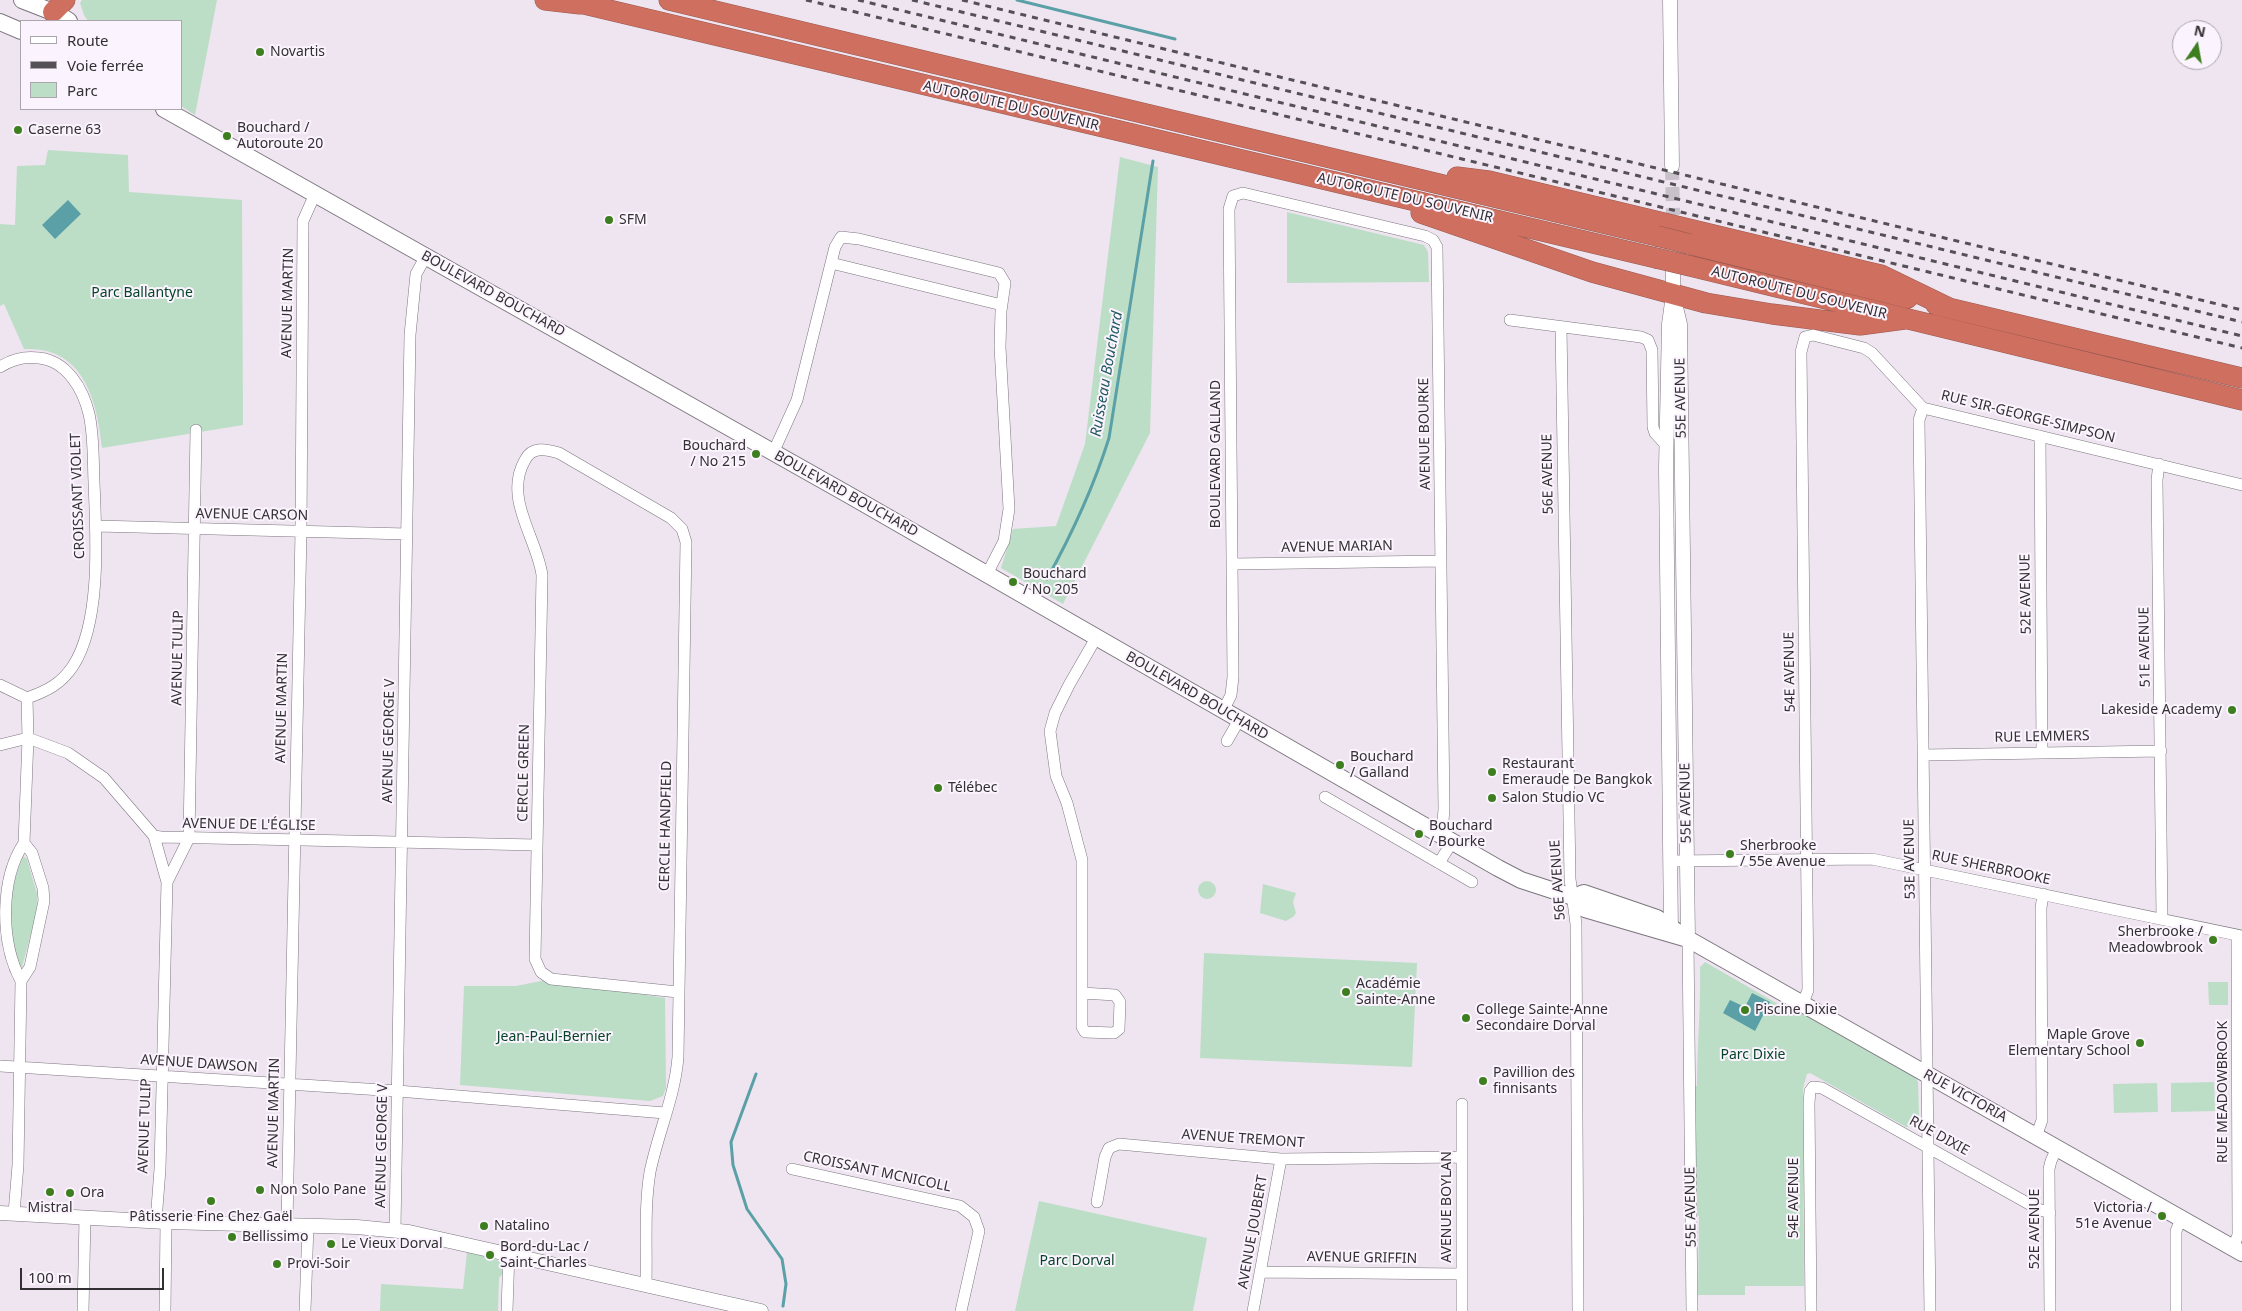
<!DOCTYPE html>
<meta charset="utf-8">
<style>
body{margin:0}
#map{position:relative;width:2242px;height:1311px;overflow:hidden;background:#eee5f0;font-family:"Noto Sans",sans-serif}
canvas{display:block}
.legend{position:absolute;left:20px;top:20px;width:162px;height:90px;box-sizing:border-box;background:#fbf3fd;border:1px solid #aba5ac;margin:0;padding:6px 9px;list-style:none;font-size:15px;color:#333033}
.legend li{display:flex;align-items:center;gap:10px;height:25px}
.legend b{width:25px;border:1px solid #aba5ac}
.north{position:absolute;left:2172px;top:20px;width:50px;height:50px;box-sizing:border-box;background:#fbf3fd;border:1px solid #aba5ac;border-radius:50%;rotate:12deg;font-size:14px;font-weight:700;line-height:20px;text-align:center;color:#333033}
.north::after{content:'';display:block;margin:auto;width:18px;height:22px;background:#3d7e1f;clip-path:polygon(50% 0,100% 100%,50% 72%,0 100%)}
.scale{position:absolute;left:20px;top:1268px;width:144px;height:22px;box-sizing:border-box;border:2px solid #333033;border-top:0;padding-left:6px;font-size:15px;line-height:18px;white-space:nowrap;color:#333033;-webkit-text-stroke:4px #fbf3fd;paint-order:stroke}
</style>
<div id="map">
<canvas width="2242" height="1311"></canvas>
<ul class="legend">
<li><b style="height:6px;background:#fff"></b>Route</li>
<li><b style="height:6px;background:#545055"></b>Voie ferrée</li>
<li><b style="height:14px;background:#bcdec7"></b>Parc</li>
</ul>
<div class="north">N</div>
<div class="scale">100 m</div>
</div>
<script>
const g = document.querySelector('canvas').getContext('2d');
g.lineJoin = 'round';
function paint(path, color) { g.fillStyle = color; g.fill(path, 'evenodd'); }
function strokePath(path, color, width, dash) { g.strokeStyle = color; g.lineWidth = width; g.lineCap = dash ? 'butt' : 'round'; g.setLineDash(dash || []); g.stroke(path); }
function drawText(font, color, halo, rows, align = 'center') {
  g.font = font + ' "Noto Sans",sans-serif'; g.lineWidth = 4; g.setLineDash([]); g.textBaseline = 'middle'; g.strokeStyle = halo; g.fillStyle = color; for (const [text, x, y, turn = 0] of rows) {
    g.save(); g.translate(x, y); g.rotate((+turn || 0) * Math.PI / 180); g.textAlign = isNaN(turn) ? turn : align; if (halo) g.strokeText(text, 0, 0); g.fillText(text, 0, 0); g.restore();
  }
}
paint(new Path2D(`
 M82,0H217L195,115L181,106V21H88L84,15L80,3Z
 M48,150L128,155L129,192L242,200L243,425L102,448C97,399 83,346 24,349L4,304L0,306V224L15,225L17,166L45,165Z
 M1120,157L1158,167L1150,433L1063,604L1001,568L1013,529L1056,526L1085,444Z
 M1287,212L1424,245L1428,252L1429,282L1287,283Z
 M23,856L27,859L37,894V905L35,919L22,967L18,966L8,919V898Z
 M1198 890a9 9 0 1 1 18 0a9 9 0 1 1-18 0Z
 M1263,884L1296,893L1293,902L1296,913L1293,917L1286,921L1260,913Z
 M1204,953L1417,963L1412,1067L1200,1058Z
 M1705,962L1797,1015L1800,1012L1916,1078L1918,1082L1919,1117L1915,1126L1906,1127L1810,1073L1807,1074L1803,1088L1804,1286H1745V1295H1698L1699,1216L1695,1215V1086H1697C1697,1046 1701,1007 1700,967Z
 M551,979L665,998L666,1088L663,1096L650,1101L460,1085L464,986H516Z
 M2208,982H2228V1005H2209Z
 M2214,1082L2215,1111L2171,1112V1083Z
 M2157,1083L2158,1112L2114,1113L2113,1084Z
 M1039,1201L1207,1238L1193,1311H1015Z
 M467,1252L493,1258L500,1262L503,1273L499,1278L498,1311H380L381,1284L463,1289Z`), '#bcdec7');
paint(new Path2D(`
 M68,200L81,214L55,239L42,225Z
 M1752,993L1770,1002L1755,1031L1723,1013L1730,1000L1745,1007Z`), '#5ba0a6');
strokePath(new Path2D(`
 M1017,0L1175,39
 M1047,579C1073,532 1093,489 1109,438L1153,161
 M756,1074L731,1142L733,1165L747,1209L782,1259L786,1284L783,1306`), '#5ba0a6', 3);
strokePath(new Path2D(`
 M1672,166L1673,215`), '#c9c1ca', 14, [14, 7]);
const minor = new Path2D(`
 M831,263L1002,305
 M1510,320L1641,337L1648,340L1652,350L1653,427L1655,433L1666,445
 M1561,327L1570,879L1576,924L1578,1311
 M0,367C12,359 25,356 39,358C67,361 83,389 89,414C94,436 93,460 94,482C96,534 102,621 73,666C61,684 47,691 27,698
 M1923,408L1919,420L1930,1311
 M2040,436L2042,752
 M773,453L797,400L835,247L841,237L859,239L999,273L1005,283L1001,311L1000,347L1009,509L1004,541L987,574
 M2159,464L2157,480L2162,919
 M97,526L407,534
 M1232,564L1441,561
 M0,685L27,698
 M1223,711L1231,695L1233,677L1229,209L1233,196L1243,193L1425,236L1433,240L1437,247L1444,809L1443,821L1438,834
 M1227,741L1239,720
 M0,745L28,738L68,753L104,778L154,836L161,837L537,845
 M1924,755L2161,751
 M1325,797L1472,882
 M154,836L167,882L160,1169L156,1221
 M1670,861L1872,859L2242,936
 M1439,863L1452,842
 M167,882L189,838L196,430
 M1688,939L1692,1311
 M21,981L30,967L44,901L43,888L32,853L24,843
 M1082,993L1115,995L1120,1002L1119,1029L1114,1033L1085,1032L1082,1027V860L1067,803L1056,776L1050,731L1055,713L1069,685L1096,638
 M1803,1003L1808,990L1801,352L1805,337L1813,335L1864,348L1872,353L1923,408L2242,485
 M0,1066L398,1091L665,1113
 M2036,1137L2042,1120L2041,908L2043,894
 M792,1169L960,1206L974,1217L979,1231L961,1311
 M1097,1202L1105,1157L1109,1148L1119,1144L1281,1159L1462,1157
 M14,1213L18,1165L21,981C0,942 0,879 24,843L28,738L27,698
 M287,1224L301,531L303,221L315,194
 M395,1230L410,335L416,274L426,256
 M2233,1248L2238,1235L2237,936
 M1261,1272L1462,1274
 M646,1284C647,1247 644,1208 650,1172C658,1133 675,1096 678,1057L686,542L682,529L671,518L559,453C546,449 532,446 525,460C503,498 537,538 542,575L535,959L541,972L551,979L678,992
 M83,1311L85,1218
 M165,1311L166,1222
 M305,1311L308,1225
 M507,1311L509,1252
 M1253,1311L1281,1159
 M1462,1311V1104
 M1811,1311L1809,1103L1810,1091L1813,1087L1822,1088L2038,1209L2050,1213
 M2050,1311L2049,1169L2051,1161L2057,1148
 M2176,1311V1231L2181,1219`);
const tertiary = new Path2D(`
 M1670,0L1672,166
 M1675,303L1680,324L1688,939
 M1671,934L1666,468L1669,324L1673,295V253
 M0,1213L166,1222L357,1227L409,1232L761,1311`);
const secondary = new Path2D(`
 M22,0L58,14L69,21
 M0,22L21,31
 M164,109L849,495L1498,868L1521,880L1573,897L1585,909L1688,939
 M1573,897L1584,893L1657,918L1688,939L2242,1253`);
const motorway = new Path2D(`
 M545,0L580,4
 M567,0L1656,258
 M669,0L1657,236
 M53,12L65,0
 M1457,177L1489,181L1868,272L1881,275L1949,308
 M1421,213L1592,272L1706,303L1772,314L1860,325L1905,319
 M1689,244L1908,298
 M1690,266L2242,400
 M1936,305L2242,378`);
strokePath(minor, '#7c757e', 12);
strokePath(tertiary, '#7c757e', 15);
strokePath(secondary, '#7c757e', 18);
strokePath(motorway, '#985950', 21);
strokePath(minor, '#fff', 11);
strokePath(tertiary, '#fff', 14);
strokePath(secondary, '#fff', 16);
strokePath(motorway, '#cf6f5f', 20);
strokePath(new Path2D(`
 M806,0L2242,348
 M858,0L2242,336
 M912,0L2242,322
 M962,0L2242,310`), '#545055', 3, [6, 6]);
const motorwayBridge = new Path2D(`
 M1657,236L1689,244
 M1656,258L1690,266`);
strokePath(motorwayBridge, '#985950', 21, []);
strokePath(motorwayBridge, '#cf6f5f', 20);
for (const [x, y, r, color] of [
 [260,52,5,"#3d7e1f"],
 [18,130,5,"#3d7e1f"],
 [227,136,5,"#3d7e1f"],
 [609,220,5,"#3d7e1f"],
 [756,454,5,"#3d7e1f"],
 [1013,582,5,"#3d7e1f"],
 [2232,710,5,"#3d7e1f"],
 [1340,765,5,"#3d7e1f"],
 [1492,772,5,"#3d7e1f"],
 [938,788,5,"#3d7e1f"],
 [1492,798,5,"#3d7e1f"],
 [1419,834,5,"#3d7e1f"],
 [1730,854,5,"#3d7e1f"],
 [2213,940,5,"#3d7e1f"],
 [1346,992,5,"#3d7e1f"],
 [1745,1010,5,"#3d7e1f"],
 [1466,1018,5,"#3d7e1f"],
 [2140,1043,5,"#3d7e1f"],
 [1483,1081,5,"#3d7e1f"],
 [260,1190,5,"#3d7e1f"],
 [50,1192,5,"#3d7e1f"],
 [70,1193,5,"#3d7e1f"],
 [211,1201,5,"#3d7e1f"],
 [2162,1216,5,"#3d7e1f"],
 [484,1226,5,"#3d7e1f"],
 [232,1237,5,"#3d7e1f"],
 [331,1244,5,"#3d7e1f"],
 [490,1255,5,"#3d7e1f"],
 [277,1264,5,"#3d7e1f"]
]) { const dot = new Path2D(); dot.arc(x, y, r, 0, 2 * Math.PI); g.fillStyle = color; g.fill(dot); strokePath(dot, '#fbf3fd', 2); }
drawText('14px', '#333033', '#fbf3fd', [
 ["Novartis",270,52],
 ["Bouchard /",237,128],
 ["Autoroute 20",237,144],
 ["Caserne 63",28,130],
 ["SFM",619,220],
 ["Bouchard",746,446,"right"],
 ["/ No 215",746,462,"right"],
 ["Bouchard",1023,574],
 ["/ No 205",1023,590],
 ["Lakeside Academy",2222,710,"right"],
 ["Bouchard",1350,757],
 ["/ Galland",1350,773],
 ["Restaurant",1502,764],
 ["Emeraude De Bangkok",1502,780],
 ["Télébec",948,788],
 ["Salon Studio VC",1502,798],
 ["Bouchard",1429,826],
 ["/ Bourke",1429,842],
 ["Sherbrooke",1740,846],
 ["/ 55e Avenue",1740,862],
 ["Sherbrooke /",2203,932,"right"],
 ["Meadowbrook",2203,948,"right"],
 ["Académie",1356,984],
 ["Sainte-Anne",1356,1000],
 ["College Sainte-Anne",1476,1010],
 ["Secondaire Dorval",1476,1026],
 ["Piscine Dixie",1755,1010],
 ["Maple Grove",2130,1035,"right"],
 ["Elementary School",2130,1051,"right"],
 ["Pavillion des",1493,1073],
 ["finnisants",1493,1089],
 ["Non Solo Pane",270,1190],
 ["Ora",80,1193],
 ["Mistral",50,1208,"center"],
 ["Victoria /",2152,1208,"right"],
 ["51e Avenue",2152,1224,"right"],
 ["Pâtisserie Fine Chez Gaël",211,1217,"center"],
 ["Natalino",494,1226],
 ["Bellissimo",242,1237],
 ["Le Vieux Dorval",341,1244],
 ["Bord-du-Lac /",500,1247],
 ["Saint-Charles",500,1263],
 ["Provi-Soir",287,1264]
], 'left');
drawText('14px', '#333033', '#fbf3fd', [
 ["AUTOROUTE DU SOUVENIR",1011,106,13],
 ["AUTOROUTE DU SOUVENIR",1405,198,13],
 ["AUTOROUTE DU SOUVENIR",1799,293,14],
 ["BOULEVARD BOUCHARD",493,294,29],
 ["AVENUE MARTIN",288,303,-89],
 ["55E AVENUE",1681,398,-91],
 ["RUE SIR-GEORGE-SIMPSON",2028,417,14],
 ["AVENUE BOURKE",1425,434,-91],
 ["BOULEVARD GALLAND",1216,454,-90],
 ["56E AVENUE",1548,474,-91],
 ["BOULEVARD BOUCHARD",846,494,29],
 ["CROISSANT VIOLET",78,496,-92],
 ["AVENUE CARSON",252,515,1],
 ["AVENUE MARIAN",1337,547,-1],
 ["52E AVENUE",2026,594,-91],
 ["51E AVENUE",2145,647,-91],
 ["AVENUE TULIP",178,658,-89],
 ["54E AVENUE",1790,672,-91],
 ["BOULEVARD BOUCHARD",1197,696,30],
 ["AVENUE MARTIN",282,708,-89],
 ["RUE LEMMERS",2042,737,-1],
 ["AVENUE GEORGE V",389,741,-89],
 ["CERCLE GREEN",524,773,-89],
 ["55E AVENUE",1686,803,-91],
 ["AVENUE DE L'ÉGLISE",249,825,1],
 ["CERCLE HANDFIELD",666,826,-89],
 ["53E AVENUE",1910,859,-91],
 ["RUE SHERBROOKE",1991,868,12],
 ["56E AVENUE",1558,880,-94],
 ["AVENUE DAWSON",199,1064,4],
 ["RUE MEADOWBROOK",2223,1092,-90],
 ["RUE VICTORIA",1965,1096,29],
 ["AVENUE MARTIN",274,1113,-89],
 ["AVENUE TULIP",145,1126,-88],
 ["RUE DIXIE",1939,1136,29],
 ["AVENUE TREMONT",1243,1139,4],
 ["AVENUE GEORGE V",382,1146,-89],
 ["CROISSANT MCNICOLL",877,1172,12],
 ["54E AVENUE",1794,1198,-90],
 ["AVENUE BOYLAN",1447,1207,-90],
 ["55E AVENUE",1691,1207,-91],
 ["52E AVENUE",2035,1229,-90],
 ["AVENUE JOUBERT",1253,1232,-80],
 ["AVENUE GRIFFIN",1362,1258,1]
]);
drawText('14px', '#054527', '#fbf3fd', [
 ["Parc Ballantyne",142,293],
 ["Jean-Paul-Bernier",554,1037],
 ["Parc Dixie",1753,1055],
 ["Parc Dorval",1077,1261]
]);
drawText('italic 15px', '#1d595e', '#fbf3fd', [
 ["Ruisseau Bouchard",1107,374,-80]
]);
</script>
